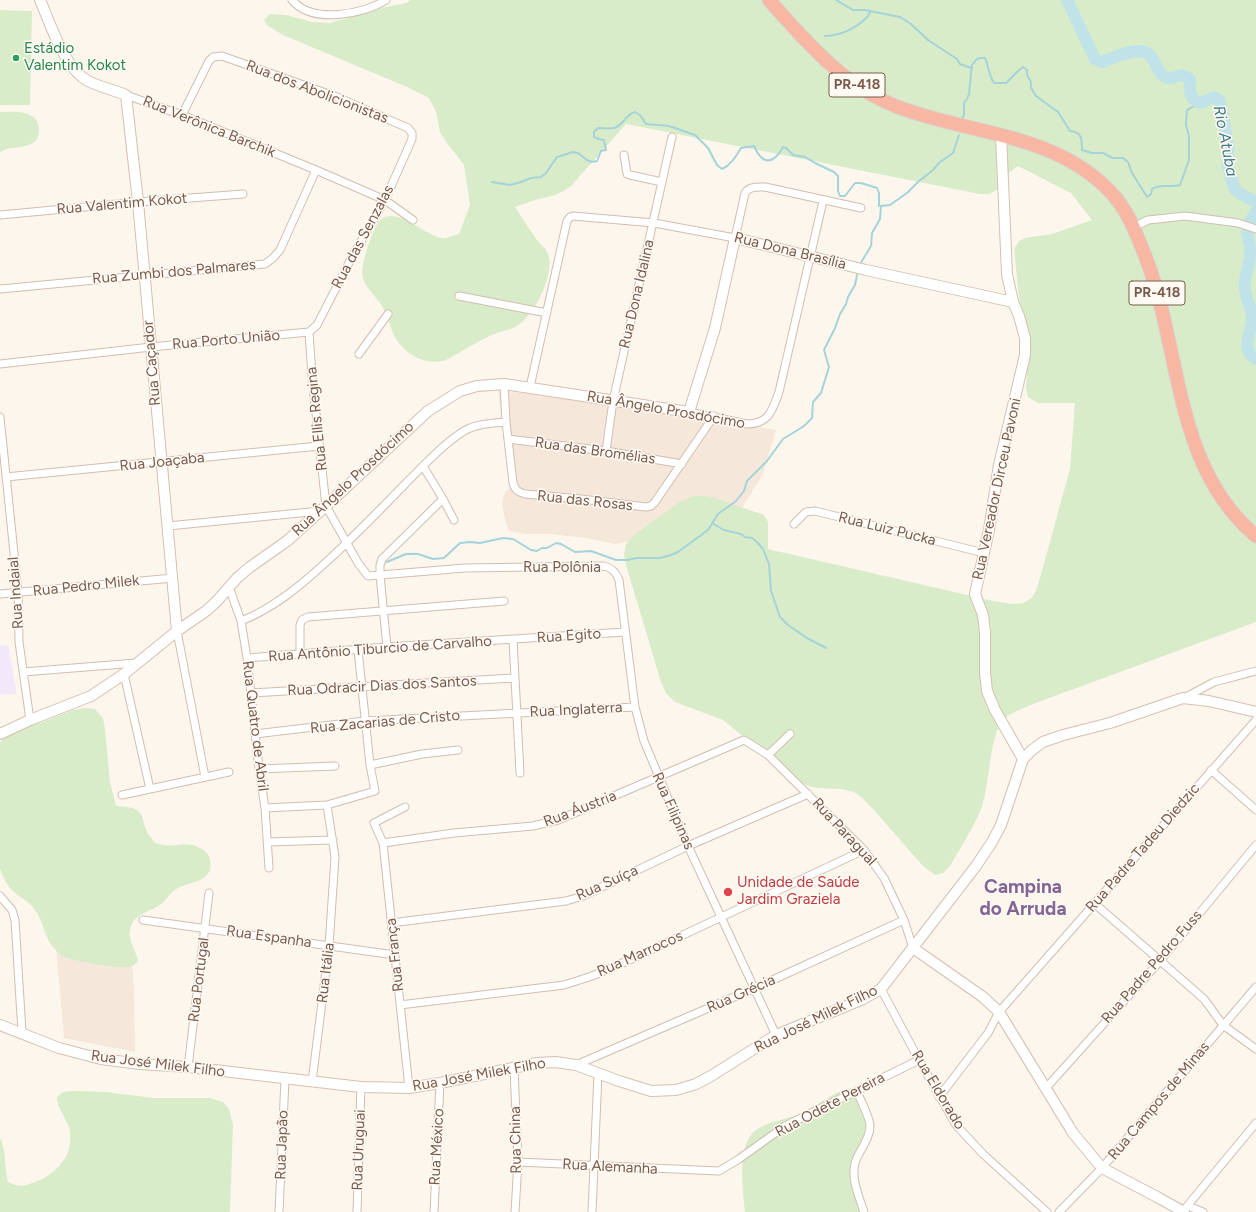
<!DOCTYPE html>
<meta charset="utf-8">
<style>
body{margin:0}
canvas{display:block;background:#fdf6ec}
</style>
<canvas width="1256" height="1212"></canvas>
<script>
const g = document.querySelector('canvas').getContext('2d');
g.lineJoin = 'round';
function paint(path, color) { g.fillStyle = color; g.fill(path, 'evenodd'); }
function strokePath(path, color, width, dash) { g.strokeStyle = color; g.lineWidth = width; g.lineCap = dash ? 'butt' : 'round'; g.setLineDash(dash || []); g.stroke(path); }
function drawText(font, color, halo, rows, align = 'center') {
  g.font = font + ' Figtree,sans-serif'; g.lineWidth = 3; g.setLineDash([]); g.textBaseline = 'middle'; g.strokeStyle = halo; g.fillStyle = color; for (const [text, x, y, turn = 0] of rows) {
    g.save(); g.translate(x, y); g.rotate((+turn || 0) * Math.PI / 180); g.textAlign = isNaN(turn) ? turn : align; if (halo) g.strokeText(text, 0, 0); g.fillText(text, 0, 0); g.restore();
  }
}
paint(new Path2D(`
 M498,390L677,413L728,422L776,430L763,474L738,514L642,539L615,544L586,538L550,534H525L509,531L505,520L502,502L505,492L510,488Z
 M55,937L130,943L134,988L135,1052L64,1038Z`), '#f5e8da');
paint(new Path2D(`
 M8,645L17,694L0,695V646Z`), '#f3e8fa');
paint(new Path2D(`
 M410,0H1256V622L1033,704C1023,709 1010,712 1003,720C989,737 990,786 981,809C973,829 960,848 950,866L943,873L935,875L923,866L873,809L861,797L854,792L841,789L817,788L806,785L791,776L723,720L675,702L666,693L661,682L626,565L624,554L626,544L635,534L680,502L693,496H704L715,498L764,515L768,522V549L993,601C1006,603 1024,608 1033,596C1037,591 1038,584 1040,578L1070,469L1075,403H1038L1028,397L1026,388L1027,375L1014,249L1019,241L1025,238L1052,234L1092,220L1071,193L1018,166L1003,177L997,190L989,194H980L626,124L571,186C561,194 552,196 539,199C531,201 523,204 515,207C522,218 529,229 537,240C541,245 546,248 548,254C556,273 534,316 517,326C511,330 504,330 497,333C479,340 463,351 446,360C426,366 407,356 396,339C390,329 388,316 382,306C376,296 364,287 362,275C361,265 373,227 380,220C398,205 425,236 442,238C447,239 454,235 459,234L470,205L464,165L447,143L440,132L436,112L429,98L407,87L283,35L268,26L264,20L270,14L286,15L313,22L330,23L347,18L365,11L407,3Z
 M0,10L32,11L30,105H0Z
 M0,112C15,112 38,109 39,130C39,135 37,141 33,143C23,149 10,146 0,152Z
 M85,708L95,709L103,718L105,729L110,782L116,806C153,808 136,819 152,839C154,841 154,842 156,843C170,849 185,841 198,847C204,849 209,854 210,860C214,882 192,881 178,888C170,892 167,900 160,905C151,911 135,914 131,926C126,938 135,948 138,960C136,964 133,966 129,967C120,969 81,962 71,959C67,958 61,956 58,952C44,941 45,924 35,910C30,902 21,898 14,892C7,886 4,878 0,869V743L5,735L23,727L40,723L73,710Z
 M851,1088C856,1097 868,1115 869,1124C870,1131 859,1156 858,1166C856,1182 867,1196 862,1212H745C743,1191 736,1144 756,1130C769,1121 785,1120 799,1114C817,1107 831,1092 851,1088Z
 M74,1091L106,1092L153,1098H210L223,1102L229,1109L233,1125L230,1212H0V1138C7,1152 4,1168 8,1182C22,1189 26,1185 40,1180C60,1171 75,1151 69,1128C66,1117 57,1109 57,1097L63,1092Z`), '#d8ecc9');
strokePath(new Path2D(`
 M836,0L853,10H865L900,17L911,24L928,40L957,59L960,64L971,68
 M825,36C841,36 863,26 871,11
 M961,120L964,115V103L967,99L969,94L972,65L976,60L979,58H985C989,66 988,74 994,83H1006L1019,70L1023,67L1027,70V75L1031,82V88L1036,96L1058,112L1070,131C1082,132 1082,139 1082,150L1092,153H1103L1113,158H1123L1128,162L1132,173L1147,197L1151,194L1152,189C1161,183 1169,188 1180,185L1189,160V136L1186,125L1187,110L1200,103
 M492,182L510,185L521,182L531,178L541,177L546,173L557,157L573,152L578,153L587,160L592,162L597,161L601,151L606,150L604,140L599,139L594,137V132L598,128C603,128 609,129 614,128C623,126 626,114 635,112L640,115L646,124L669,126L695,135L708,148L717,165L722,169C731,165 736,156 741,148L754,146C756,150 758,155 761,157C770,166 779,155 783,147L786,148L793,155L805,157L815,163L834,172L838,176V191L840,196H845L855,183H861L877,188L879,193V206H881L880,219L872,233L871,246L859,266
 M881,206L890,205L907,193L918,182L933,170L940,162L953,153L959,135
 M712,523L724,530L741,534L745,537L752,538L756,541L763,549L769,564L771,591L780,617L788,625L807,638L826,648
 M387,562L406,554H418L433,559L444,558L460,543L470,542L480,543L503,538L513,539L531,550L537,551L542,548H547L556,543L561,544L575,552L591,551L616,560H627L637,558H660L671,555L678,552L708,530L718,514L736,501L744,491L747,481L767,461L783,439L804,426L812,418L813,402L821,393L829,367L824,350L835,328L840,314L846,304L848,297L855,285L857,275`), '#a5d3da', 2);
strokePath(new Path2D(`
 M1067,0L1095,59L1102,62C1113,58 1133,48 1145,52C1157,56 1155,77 1170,78C1173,78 1178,76 1182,75L1190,79C1190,92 1188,97 1200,103L1214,97L1220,101L1228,145V167L1234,188L1239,193L1256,202
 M1249,223L1256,212
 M1247,232C1248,239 1251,247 1250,254C1250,266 1243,278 1245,290C1246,300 1253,311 1252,320C1251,334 1240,350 1256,359`), '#bfe3e8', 12);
const street = new Path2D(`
 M292,0C312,24 362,15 386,0
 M126,95L182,115L316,170L385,200L413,220
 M182,115L209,61L213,57L222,56L337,97L408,128L412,133V139L385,200L353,255L317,325L309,332
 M624,155L627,174L630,175L662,182
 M0,215L138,202L243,194
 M1134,227L1148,220L1185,216L1238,223L1256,229
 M0,289L265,264L273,258L280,250L316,170
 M459,296L547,313
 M309,332L312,376L326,506L358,563L368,576L465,568L604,566C612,568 616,572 619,580L635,707L644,741L688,846L776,1035
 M359,354L388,314
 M0,364L151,347L309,332
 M504,384L506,422L513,483C515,490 518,492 525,494L581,499L646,507L651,506L655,502L714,416
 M530,387L567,221L570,217L573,216L654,223L735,238L745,193C750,186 757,187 765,187L861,208
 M689,412L747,424C769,424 772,411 779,392L823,201
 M0,417L18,592L19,642L30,720
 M508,439L606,451L682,464
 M606,451L613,401L672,137
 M423,466L443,499L454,520
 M6,477L319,446
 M794,524L806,512L815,511L984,553
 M168,526L320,511
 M229,587L241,621L247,658L259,769L265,808L269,868
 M0,594L173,578
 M241,621C272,609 299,587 323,565C353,538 380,510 408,481C423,466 451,436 470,428C481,423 494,423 506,422
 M177,631L205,777
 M513,640L520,773
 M387,647L380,575V565L382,559L443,499
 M300,654V625L302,620L308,617L504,601
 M247,658L387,647L625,632
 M23,672L136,663
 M124,674L150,789
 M251,693L514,678
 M1184,698L1214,682L1256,671
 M255,734L365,721L635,707
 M768,755L790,734
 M370,765L422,754L458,750
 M259,769L335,766
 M1211,770L1256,810
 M122,795L229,772
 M405,807L374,823L383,843L409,1088
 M265,808L327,805L375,791L370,765L358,650
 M267,842L333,840
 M383,843L454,833L533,826L558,820L744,740L768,755L864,850L884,878L904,920L913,948
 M0,896L12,910L15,920L22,1032
 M1094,903L1204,999L1223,1025L1256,1049
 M143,920L395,955
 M391,923L566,901L583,896L688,846L808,794
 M881,989L919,1060L956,1125L983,1154L1047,1212
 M400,1005L564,985L592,976L634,958L864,850
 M576,1065L755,988L904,920
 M188,1067L209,893
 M514,1068L518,1162L515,1212
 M312,1082L329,946L335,857L327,805
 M1046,1088L1160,961L1256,845
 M857,1091C860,1100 870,1117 870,1126C870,1140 859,1150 855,1163C851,1180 859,1196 864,1212
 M939,1097L988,1033L999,1012L1256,720
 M518,1162L719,1171L739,1159L785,1126L919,1060
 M1188,1206L1203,1212
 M1183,1211L1256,1123
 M279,1212L285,1079
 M357,1212L361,1087
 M434,1212L440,1083
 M592,1212L598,1074
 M1059,1212L1102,1168L1256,987`);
const secondary = new Path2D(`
 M40,0C51,25 64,68 88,81C100,87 114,90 126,95L138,202L177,631
 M1001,135L1007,274L1013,302L1019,316L1025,338V355L999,465L989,530L975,594L983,615L985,632V673L987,691L995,710L1023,759
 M0,734L30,720L91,696L124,674L177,631L206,611L217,601L237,578L250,567L287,541L326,506L428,411L460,391L477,386L504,384L689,412L715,328L735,238L866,270L1013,302
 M913,948L983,997L999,1012L1073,1133L1102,1168L1159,1198L1184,1212
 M0,1025L59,1048L101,1059L140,1064L188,1067L361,1087L409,1088L440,1083L537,1063L555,1062L576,1065L619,1081L651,1091L676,1090L696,1084L711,1076L776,1035L861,1000L881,989L976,866L992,842L1001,825L1023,759L1032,750L1043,742L1063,735L1110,723L1183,698L1209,701L1256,712`);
const highway = new Path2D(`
 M769,0C805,41 845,87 898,107C971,135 1060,133 1115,197C1129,214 1136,233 1144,253C1182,346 1172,466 1256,536`);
strokePath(street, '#d1beb0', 9);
strokePath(secondary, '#d6c0b0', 12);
strokePath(highway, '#dad1cd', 15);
strokePath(street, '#fff', 7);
strokePath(secondary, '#fff', 10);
strokePath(highway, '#f7b7a3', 13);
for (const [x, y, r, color] of [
 [16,58,4,"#2e9e5b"],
 [728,892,5,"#e0444e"]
]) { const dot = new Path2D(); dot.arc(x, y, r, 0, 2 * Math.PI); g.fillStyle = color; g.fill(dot); strokePath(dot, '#fffaf3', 1.5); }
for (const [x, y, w] of [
 [857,85,56],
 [1157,293,56]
]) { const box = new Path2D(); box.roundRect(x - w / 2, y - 12, w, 24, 3); g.fillStyle = '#fffaf3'; g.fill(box); strokePath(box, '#7a5c4d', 1); }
drawText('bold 14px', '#7a5c4d', null, [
 ["PR-418",857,85],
 ["PR-418",1157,293]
]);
drawText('15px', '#27864d', '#fffaf3', [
 ["Estádio",24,49],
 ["Valentim Kokot",24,66]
], 'left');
drawText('15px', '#7a5c4d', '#fffaf3', [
 ["Rua dos Abolicionistas",317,92,21],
 ["Rua Verônica Barchik",209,127,22],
 ["Rua Valentim Kokot",122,204,-5],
 ["Rua das Senzalas",363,237,-62],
 ["Rua Dona Brasília",790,251,14],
 ["Rua Zumbi dos Palmares",174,272,-5],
 ["Rua Dona Idalina",637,294,-77],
 ["Rua Porto União",226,340,-5],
 ["Rua Caçador",152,363,-95],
 ["Rua Ângelo Prosdócimo",666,410,10],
 ["Rua Ellis Regina",317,419,-96],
 ["Rua das Bromélias",595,451,8],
 ["Rua Joaçaba",162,462,-6],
 ["Rua Ângelo Prosdócimo",353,479,-43],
 ["Rua Vereador Dirceu Pavoni",997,489,-78],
 ["Rua das Rosas",585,501,6],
 ["Rua Luiz Pucka",887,529,14],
 ["Rua Polônia",562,568],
 ["Rua Pedro Milek",86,586,-6],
 ["Rua Indaial",16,593,-94],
 ["Rua Egito",569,636,-4],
 ["Rua Antônio Tiburcio de Carvalho",380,649,-4],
 ["Rua Odracir Dias dos Santos",382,686,-3],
 ["Rua Inglaterra",576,710,-3],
 ["Rua Zacarias de Cristo",385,722,-5],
 ["Rua Quatro de Abril",255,726,83],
 ["Rua Áustria",580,809,-21],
 ["Rua Filipinas",673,811,66],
 ["Rua Paragual",844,832,47],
 ["Rua Padre Tadeu Diedzic",1143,848,-49],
 ["Rua Suíça",607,883,-24],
 ["Rua Espanha",269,937,8],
 ["Rua Marrocos",640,954,-24],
 ["Rua França",395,955,-96],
 ["Rua Padre Pedro Fuss",1152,967,-49],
 ["Rua Itália",326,973,-83],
 ["Rua Portugal",199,980,-83],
 ["Rua Grécia",741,994,-24],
 ["Rua José Milek Filho",816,1019,-26],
 ["Rua José Milek Filho",158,1064,7],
 ["Rua José Milek Filho",479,1075,-10],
 ["Rua Eldorado",938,1090,59],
 ["Rua Campos de Minas",1159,1101,-50],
 ["Rua Odete Pereira",830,1105,-28],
 ["Rua China",516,1140,-91],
 ["Rua Japão",282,1145,-88],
 ["Rua México",437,1147,-87],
 ["Rua Uruguai",359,1150,-88],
 ["Rua Alemanha",610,1167,3]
]);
drawText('15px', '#be3a42', '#fffaf3', [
 ["Unidade de Saúde",737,883],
 ["Jardim Graziela",737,900]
], 'left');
drawText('italic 16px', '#437c86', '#fffaf3', [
 ["Rio Atuba",1225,141,79]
]);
drawText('bold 19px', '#846695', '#fffaf3', [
 ["Campina",1023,887],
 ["do Arruda",1023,909]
]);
</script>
